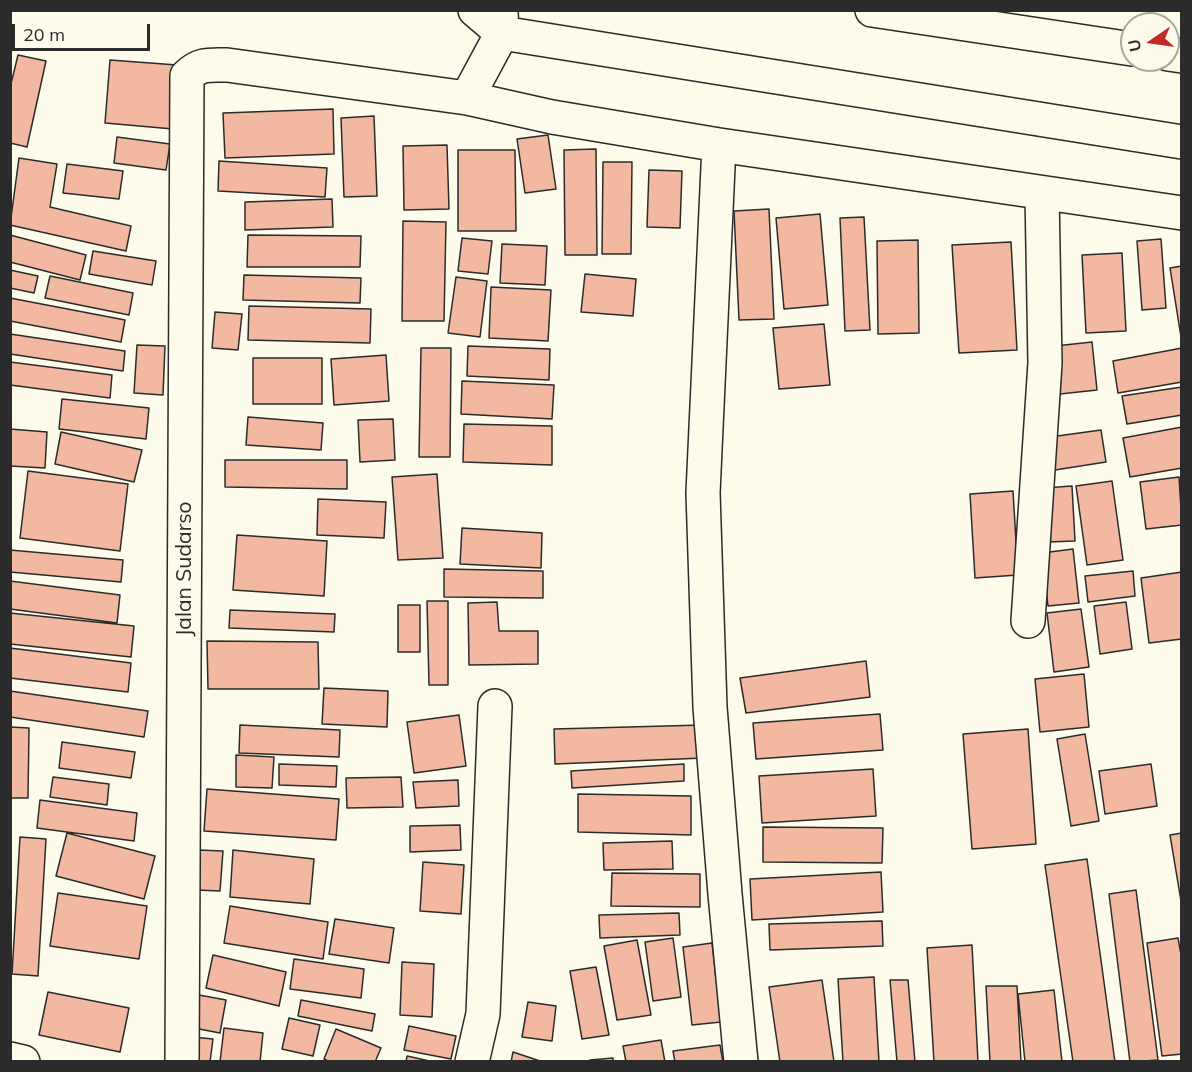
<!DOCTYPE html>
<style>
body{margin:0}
#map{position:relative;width:1192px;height:1072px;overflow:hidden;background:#fdfbea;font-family:Mulish,sans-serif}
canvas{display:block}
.frame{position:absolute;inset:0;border:12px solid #2b2b2b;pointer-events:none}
.north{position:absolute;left:1120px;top:12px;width:60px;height:60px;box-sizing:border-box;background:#fdfbea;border:2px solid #a9a89e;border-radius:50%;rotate:257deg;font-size:16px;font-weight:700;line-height:24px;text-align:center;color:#2b2b2b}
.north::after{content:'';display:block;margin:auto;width:21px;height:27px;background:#c62828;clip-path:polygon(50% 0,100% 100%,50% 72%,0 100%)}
.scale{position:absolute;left:12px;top:24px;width:138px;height:27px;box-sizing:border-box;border:3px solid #2b2b2b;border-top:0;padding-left:8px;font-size:18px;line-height:21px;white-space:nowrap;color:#2b2b2b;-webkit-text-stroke:4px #fdfbea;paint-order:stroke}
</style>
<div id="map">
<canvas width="1192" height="1072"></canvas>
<div class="frame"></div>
<div class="north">U</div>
<div class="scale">20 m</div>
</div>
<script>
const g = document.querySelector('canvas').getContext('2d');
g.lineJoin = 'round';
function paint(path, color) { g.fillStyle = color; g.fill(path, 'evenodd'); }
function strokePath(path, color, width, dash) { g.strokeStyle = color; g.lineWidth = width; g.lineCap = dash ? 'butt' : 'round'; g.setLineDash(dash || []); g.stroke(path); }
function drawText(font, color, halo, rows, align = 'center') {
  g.font = font + ' Mulish,sans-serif'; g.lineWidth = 4.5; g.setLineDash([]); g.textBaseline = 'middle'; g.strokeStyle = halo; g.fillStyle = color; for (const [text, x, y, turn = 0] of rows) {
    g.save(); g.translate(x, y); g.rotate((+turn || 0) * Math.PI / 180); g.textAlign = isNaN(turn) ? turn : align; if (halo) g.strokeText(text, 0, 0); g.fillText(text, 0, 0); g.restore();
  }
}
const building = new Path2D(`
 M18,55L46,61L27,147L10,143V88Z
 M110,60L177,65L173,129L105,123Z
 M333,109L334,154L225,158L223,113Z
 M374,116L377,196L344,197L341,118Z
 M548,135L556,189L525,193L517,139Z
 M117,137L170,144L166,170L114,163Z
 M447,145L449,209L404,210L403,146Z
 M596,149L597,255H565L564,150Z
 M458,150H515L516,231H458Z
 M19,158L57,164L50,207L131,226L126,251L10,225Z
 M219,161L327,168L325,197L218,191Z
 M603,162H632L631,254H602Z
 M67,164L123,171L119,199L63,193Z
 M649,170L682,171L680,228L647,227Z
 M332,199L333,227L245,230V202Z
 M769,209L774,319L739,320L734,211Z
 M820,214L828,305L784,309L776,218Z
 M864,217L870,330L845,331L840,218Z
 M403,221L446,222L444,321H402Z
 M10,235L86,255L80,280L10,262Z
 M248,235L361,236L360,267H247Z
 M462,238L492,241L488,274L458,271Z
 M1161,239L1166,308L1142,310L1137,241Z
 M918,240L919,333L878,334L877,241Z
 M1011,242L1017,350L959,353L952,245Z
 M502,244L547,246L545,285L500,283Z
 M93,251L156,261L152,285L89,274Z
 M1122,253L1126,331L1086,333L1082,255Z
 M1182,266V337H1181L1170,268Z
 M10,270L38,276L34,293L10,288Z
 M585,274L636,279L633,316L581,312Z
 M244,275L361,278L360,303L243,300Z
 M50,276L133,293L129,315L45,298Z
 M456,277L487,281L480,337L448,333Z
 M491,287L551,290L548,341L489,338Z
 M10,298L125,320L121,342L10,321Z
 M249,306L371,309L370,343L248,340Z
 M215,312L242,314L238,350L212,348Z
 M824,324L830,385L779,389L773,328Z
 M10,334L125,351L123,371L10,354Z
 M1092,342L1097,390L1060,394L1055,346Z
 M137,345L165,346L163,395L134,393Z
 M468,346L550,349L549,380L467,376Z
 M421,348H451L450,457H419Z
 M1182,348V382L1118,393L1113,361Z
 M386,355L389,401L334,405L331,359Z
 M253,358H322V404H253Z
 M10,362L112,375L110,398L10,385Z
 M462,381L554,385L552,419L461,414Z
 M1182,387V415L1127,424L1122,396Z
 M62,399L149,408L146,439L59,429Z
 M248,417L323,423L321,450L246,445Z
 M393,419L395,460L360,462L358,420Z
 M464,424L552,426V465L463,462Z
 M1182,427V468L1130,477L1123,438Z
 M10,429L47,432L45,468L10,466Z
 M1101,430L1106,462L1055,470L1050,437Z
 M61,432L142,450L134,482L55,464Z
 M225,460H347V489L225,487Z
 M28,471L128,484L120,551L20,538Z
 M437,474L443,558L398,560L392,477Z
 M1179,477L1182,525L1146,529L1140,482Z
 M1112,481L1123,560L1087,565L1076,486Z
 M1072,486L1075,541L1047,542L1044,488Z
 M1013,491L1018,575L975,578L970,494Z
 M318,499L386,502L384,538L317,535Z
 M462,528L542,533L541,568L460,564Z
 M237,535L327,541L324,596L233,590Z
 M1073,549L1079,603L1048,606L1042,553Z
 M10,550L123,560L121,582L10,572Z
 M444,569L543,571V598L444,597Z
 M1133,571L1135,596L1088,602L1085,576Z
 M1182,572V639L1149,643L1141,578Z
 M10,581L120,595L117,623L10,609Z
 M427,601H448V685H429Z
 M497,602L499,631H538V664L469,665L468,603Z
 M1126,602L1132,649L1100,654L1094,606Z
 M398,605H420V652H398Z
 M1081,609L1089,667L1054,672L1047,613Z
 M230,610L335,614L334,632L229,628Z
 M10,613L134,626L131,657L10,644Z
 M207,641L318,642L319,689H208Z
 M10,648L131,663L128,692L10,678Z
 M866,661L870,697L746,713L740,678Z
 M1084,674L1089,727L1040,732L1035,679Z
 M324,688L388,691L387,727L322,724Z
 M10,691L148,711L144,737L10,717Z
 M880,714L883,750L756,759L753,723Z
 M459,715L466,766L414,773L407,722Z
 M240,725L340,730L339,757L239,753Z
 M703,725L704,758L555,764L554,729Z
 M10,727L29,728L28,798H10Z
 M1028,729L1036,844L972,849L963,734Z
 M1085,734L1099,821L1071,826L1057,739Z
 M62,742L135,752L131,778L59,768Z
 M236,755L274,757L272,788L236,787Z
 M279,764L337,766L336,787L279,785Z
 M684,764V781L572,788L571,771Z
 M1151,764L1157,806L1105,814L1099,771Z
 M873,769L876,816L762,823L759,776Z
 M53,777L109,784L107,805L50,797Z
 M401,777L403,807L347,808L346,778Z
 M458,780L459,806L416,808L413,782Z
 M207,789L339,799L336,840L204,831Z
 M578,794L691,796V835L578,832Z
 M40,800L137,813L134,841L37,828Z
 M460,825L461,850L410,852V826Z
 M763,827L883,828L882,863L763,862Z
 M67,833L155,856L144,899L56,876Z
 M1182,833V907L1170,835Z
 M20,837L46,839L38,976L12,974Z
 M672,841L673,869L604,870L603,843Z
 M199,850L223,851L220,891L196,890Z
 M233,850L314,859L310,904L230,897Z
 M1087,859L1115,1062H1073L1045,865Z
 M423,862L464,865L461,914L420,911Z
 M881,872L883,912L752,920L750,879Z
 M612,873L700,874V907L611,906Z
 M1136,890L1158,1060L1130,1062L1109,894Z
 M58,893L147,906L139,959L50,946Z
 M230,906L328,922L323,959L224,943Z
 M679,913L680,935L600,938L599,915Z
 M335,919L394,928L389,963L329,954Z
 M882,921L883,946L770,950L769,924Z
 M673,938L681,997L653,1001L645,942Z
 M1178,938L1182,960V1054L1162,1056L1147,943Z
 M637,940L651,1015L617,1020L604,946Z
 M712,943L721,1022L692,1025L683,947Z
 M972,945L978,1062H934L927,948Z
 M213,955L286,972L279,1006L206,988Z
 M294,959L364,969L361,998L290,989Z
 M402,962L434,964L432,1017L400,1015Z
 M596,967L609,1035L582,1039L570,971Z
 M874,977L879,1062H843L838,979Z
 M822,980L834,1062H780L769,987Z
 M890,980H908L915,1062H897Z
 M986,986H1017L1021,1062H990Z
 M1054,990L1062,1062H1025L1018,994Z
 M48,992L129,1008L120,1052L39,1035Z
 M199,995L226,1000L220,1033L194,1028Z
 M301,1000L375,1014L372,1031L298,1016Z
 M528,1002L556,1006L552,1041L522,1037Z
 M289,1018L320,1025L313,1056L282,1049Z
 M409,1026L456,1036L451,1059L404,1050Z
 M224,1028L263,1033L260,1062H220Z
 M336,1029L381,1048L375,1062H330L324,1059Z
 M193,1037L213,1039L210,1062H191Z
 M661,1040L665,1062H626L623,1046Z
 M720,1045L723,1062H675L673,1051Z
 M513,1052L543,1062H511Z
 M407,1056L434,1062H406Z
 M613,1058V1062H591L590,1060Z`);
paint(building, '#f2b8a0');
strokePath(building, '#2b2b2b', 1.5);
const minor = new Path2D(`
 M475,10L502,33L1182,142
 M872,10L1132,49
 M1168,54L1182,56
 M467,98L502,33L501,12
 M719,145L703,493L710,707L725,894L741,1062
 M1028,621L1045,363L1042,193
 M10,1059L23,1062
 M182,1062L187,76C200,63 210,65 227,65L467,98L552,117L719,145L1182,213
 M472,1062L483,1014L495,706`);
strokePath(minor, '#2b2b2b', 36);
strokePath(minor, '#fdfbea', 33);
drawText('21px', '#2b2b2b', '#fdfbea', [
 ["Jalan Sudarso",185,569,-90]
]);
</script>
